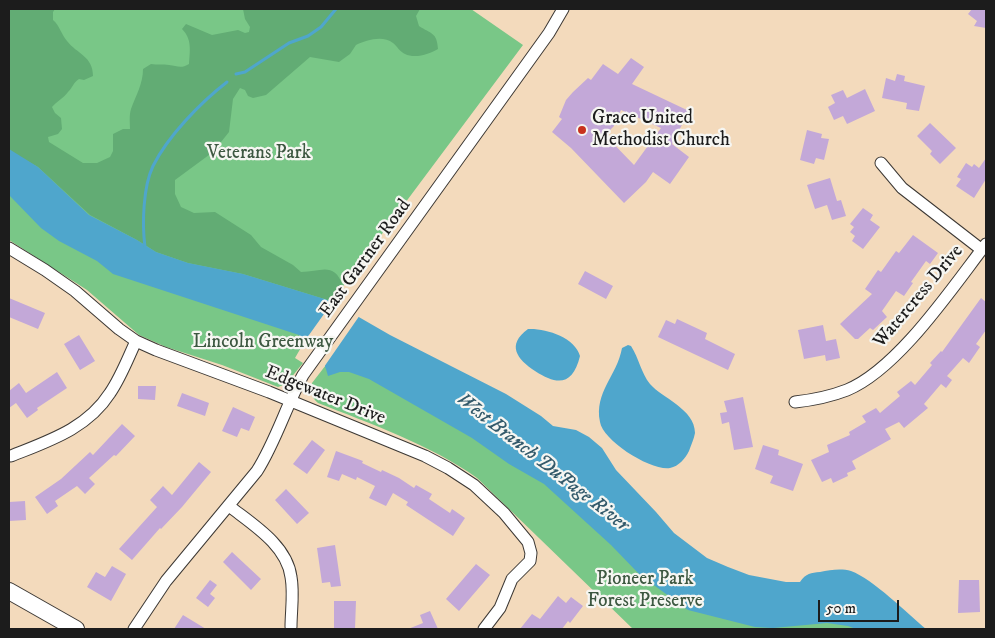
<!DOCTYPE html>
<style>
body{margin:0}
#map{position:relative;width:995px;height:638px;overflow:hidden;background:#f3dabc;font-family:"IM FELL DW Pica",serif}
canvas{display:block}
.frame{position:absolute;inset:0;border:10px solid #1c1c1c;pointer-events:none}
.scale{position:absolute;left:818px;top:600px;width:81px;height:22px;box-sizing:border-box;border:2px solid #1c1c1c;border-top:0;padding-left:6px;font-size:15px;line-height:18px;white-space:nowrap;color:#1c1c1c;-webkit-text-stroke:4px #f6f6f2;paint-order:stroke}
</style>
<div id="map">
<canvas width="995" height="638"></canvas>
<div class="frame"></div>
<div class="scale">50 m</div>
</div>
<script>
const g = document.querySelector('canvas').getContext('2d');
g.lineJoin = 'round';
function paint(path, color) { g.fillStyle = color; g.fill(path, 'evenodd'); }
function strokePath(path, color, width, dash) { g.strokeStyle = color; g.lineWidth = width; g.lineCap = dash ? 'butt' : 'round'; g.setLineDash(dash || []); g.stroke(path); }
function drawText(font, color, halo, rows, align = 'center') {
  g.font = font + ' "IM FELL DW Pica",serif'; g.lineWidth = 4.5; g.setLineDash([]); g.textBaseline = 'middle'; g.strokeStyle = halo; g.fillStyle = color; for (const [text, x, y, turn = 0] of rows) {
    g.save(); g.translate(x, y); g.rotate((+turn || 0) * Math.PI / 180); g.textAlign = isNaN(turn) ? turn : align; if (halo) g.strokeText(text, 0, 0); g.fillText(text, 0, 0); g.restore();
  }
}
paint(new Path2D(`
 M9,9H471L523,45L314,325L295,358L303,363L286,384L278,387L222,365L166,347L139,335L87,290L9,240Z
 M346,339L674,569L894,629H633L477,478C433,446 369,423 318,403C311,397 310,392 312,383Z`), '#79c787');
paint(new Path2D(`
 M9,9H55L53,12V20C60,26 61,34 67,41C77,54 93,56 93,76L84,80L79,79C73,83 73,87 68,92C64,98 57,101 52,107L55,113L61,118L62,129L58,134L48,137L49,142L83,163H97L110,157L113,151V134L123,129H130C130,122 129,116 131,109C136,95 143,84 143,69L151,64C157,65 163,64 169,65C177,66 181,69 189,64C190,50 192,39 182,29L186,24L212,35L238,30L245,33L249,32L250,27L245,19L243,9H420L416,16L419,26C431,34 437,32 438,49C430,54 415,59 405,54C400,52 397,46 393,43C383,35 366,40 356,45L350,54L339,62L310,57L266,95L253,98L248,96L245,90L240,88L233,99L229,132L213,152L175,180V194L181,207L194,213L215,212L251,235L261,247L293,265L301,272C321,272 334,261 343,286L331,301L243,274L188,263L156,252L137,240L90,215L38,167L11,152L9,149Z`), '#62ac74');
paint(new Path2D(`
 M9,149L38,167L89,215L137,240L156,252L188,263L243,274L331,301L390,335L506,394L541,416L553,426L576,430L589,437L602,448L616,470L656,512L674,533L707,558L728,567L749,575L786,582H800C806,573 811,573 820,572C830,570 841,568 851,571C873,579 908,614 926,629H856L848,626L827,623L773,628L755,627L688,610L640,575L611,545L544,484L509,464L472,438L369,379L349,372H340L328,376C324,358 313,346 299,335L113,274L97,261L59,241L41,228L9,195Z
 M528,329C545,328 575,337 580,356C573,385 558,386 535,371C517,359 506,345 528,329Z
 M628,345L631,346C639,358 641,373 650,384C662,398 695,409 695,433C694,439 691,445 689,451C685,459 679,466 670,468C651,471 603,441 600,422C594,392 617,376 622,348Z`), '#4fa6cc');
paint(new Path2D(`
 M334,300L360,315L324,367L316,354L304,342Z`), '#f3dabc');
strokePath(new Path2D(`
 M236,74L245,72L289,43L308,36L321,27L336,9
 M145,247C142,224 143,187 153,166C168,136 200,103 227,82`), '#4fa6cc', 3);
paint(new Path2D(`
 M972,9H986V28L974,26L977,21L968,14Z
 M631,58L644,67L632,84L689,111L672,144L689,157L670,184L653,172L646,182L624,203L571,148L552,132L562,119L559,117L566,100L573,92L588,78L591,80L603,64L618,74ZM621,110L661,128L634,165L605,135L614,126Z
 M897,74L905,76L904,81L925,86L919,111L906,109L907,103L882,98L886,78L895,81Z
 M865,89L875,111L847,124L843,116L834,120L828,107L835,103L831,95L843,90L847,98Z
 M930,123L956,148L940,164L930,154L932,151L917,136Z
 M807,130L822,134L821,138L829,139L824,160L816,158L814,164L800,160Z
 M986,158V179L974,198L956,186L961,179L957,177L966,163L972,167L974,164L979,168Z
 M830,178L837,201L841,200L846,216L832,220L827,205L815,209L807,185Z
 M863,208L873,215L870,220L880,227L863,249L852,241L855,236L850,232L854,227L850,224Z
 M913,235L938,253L930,264L926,261L911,282L913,283L904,296L896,291L882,311L887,317L873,330L870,328L858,339H855L840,324L872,294L865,289L878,270L881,272L896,251L899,253Z
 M585,271L613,286L606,299L578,284Z
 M9,298L45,313L38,329L9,317Z
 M981,298L986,302V330L976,344L980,347L969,363L963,358L947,376L952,380L946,388L941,384L924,404L928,408L904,428L899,422L885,429L891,439L852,461L856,469L847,473L848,476L833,483L831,478L822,482L811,460L829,452L827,445L850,435L849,432L866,422L862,416L876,408L880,413L900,396L897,392L911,381L915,385L932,365L930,363L941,351L942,352Z
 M677,319L707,333L705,339L735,354L728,370L658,337L666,320L675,324Z
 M823,325L826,341L836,339L840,358L826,361L825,355L804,359L798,330Z
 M79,335L95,361L80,370L64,344Z
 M57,372L67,388L37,408L38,410L27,418L16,403L9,408V391L19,383L26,393Z
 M138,386H156L155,400L138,399Z
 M182,393L209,403L205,416L177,406Z
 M743,397L753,447L734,450L729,422L722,424L720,413L727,412L724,401Z
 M233,407L255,417L249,431L241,428L237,437L222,431Z
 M122,424L135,436L116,456L114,455L89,478L95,484L85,494L77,486L55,501L58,506L47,514L35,497L61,479L90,452L93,455Z
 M312,440L325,450L307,474L293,464Z
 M763,445L779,450L778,455L803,464L793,491L770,483L773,476L755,469Z
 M336,451L363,461L362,463L381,472L382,470L399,478L414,488L416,485L432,494L429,499L450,513L452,509L465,518L453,536L406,505L408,502L393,493L386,506L369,498L375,486L357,477L356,480L342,474L339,481L327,477Z
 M199,462L211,472L182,507L161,529L160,528L132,560L119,549L157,507L150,500L163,486L172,495Z
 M286,489L309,513L297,524L275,500Z
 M25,501L26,520L9,521V502Z
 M335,545L341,586L331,587L330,582L322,583L317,548Z
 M232,552L261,579L251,590L223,562Z
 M476,564L490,575L459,611L446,599Z
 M112,566L126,574L111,601L87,587L96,572L105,577Z
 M210,580L217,585L210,594L215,598L208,607L196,598Z
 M959,580H979L980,612L958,613Z
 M558,596L566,603L571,597L583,606L570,623L568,621L562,629H520L532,614L540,619Z
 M334,601H356L355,629H334Z
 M430,611L438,629H408L423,623L420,615Z
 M183,615L206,629H174Z`), '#c3a8d8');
const street = new Path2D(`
 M881,163L902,188L982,250
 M9,248L45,270L75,291L119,329L136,341L156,350L269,392L425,456L448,468L474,485L504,513L528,542L531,553L530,561L512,579L500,608L484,629
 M795,402C813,400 829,397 847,390C898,369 952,288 986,244
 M11,456C48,441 87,429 110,393C121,377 128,358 136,341
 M229,506C252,524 287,545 291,577C294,593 291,611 291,627
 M134,629L166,581L257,471C276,441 286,406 303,375L549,33L563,9`);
const secondary = new Path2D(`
 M9,591L76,629`);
strokePath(street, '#3c3834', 13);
strokePath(secondary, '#3c3834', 18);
strokePath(street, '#fff', 11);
strokePath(secondary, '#fff', 16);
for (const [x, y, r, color] of [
 [582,130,5,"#c8321e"]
]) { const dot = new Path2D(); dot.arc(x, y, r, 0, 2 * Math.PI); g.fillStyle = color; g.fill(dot); strokePath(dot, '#f6f6f2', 2); }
drawText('19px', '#1c1c1c', '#f6f6f2', [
 ["Grace United",592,119],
 ["Methodist Church",592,141]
], 'left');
drawText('19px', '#3d5841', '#f6f6f2', [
 ["Veterans Park",259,154],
 ["Lincoln Greenway",263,343],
 ["Pioneer Park",645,580],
 ["Forest Preserve",645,602]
]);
drawText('19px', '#1c1c1c', '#f6f6f2', [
 ["East Gartner Road",366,259,-54],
 ["Watercress Drive",919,297,-50],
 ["Edgewater Drive",325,396,22]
]);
drawText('italic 20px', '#335a6b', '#f6f6f2', [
 ["West Branch DuPage River",542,463,38]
]);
</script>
